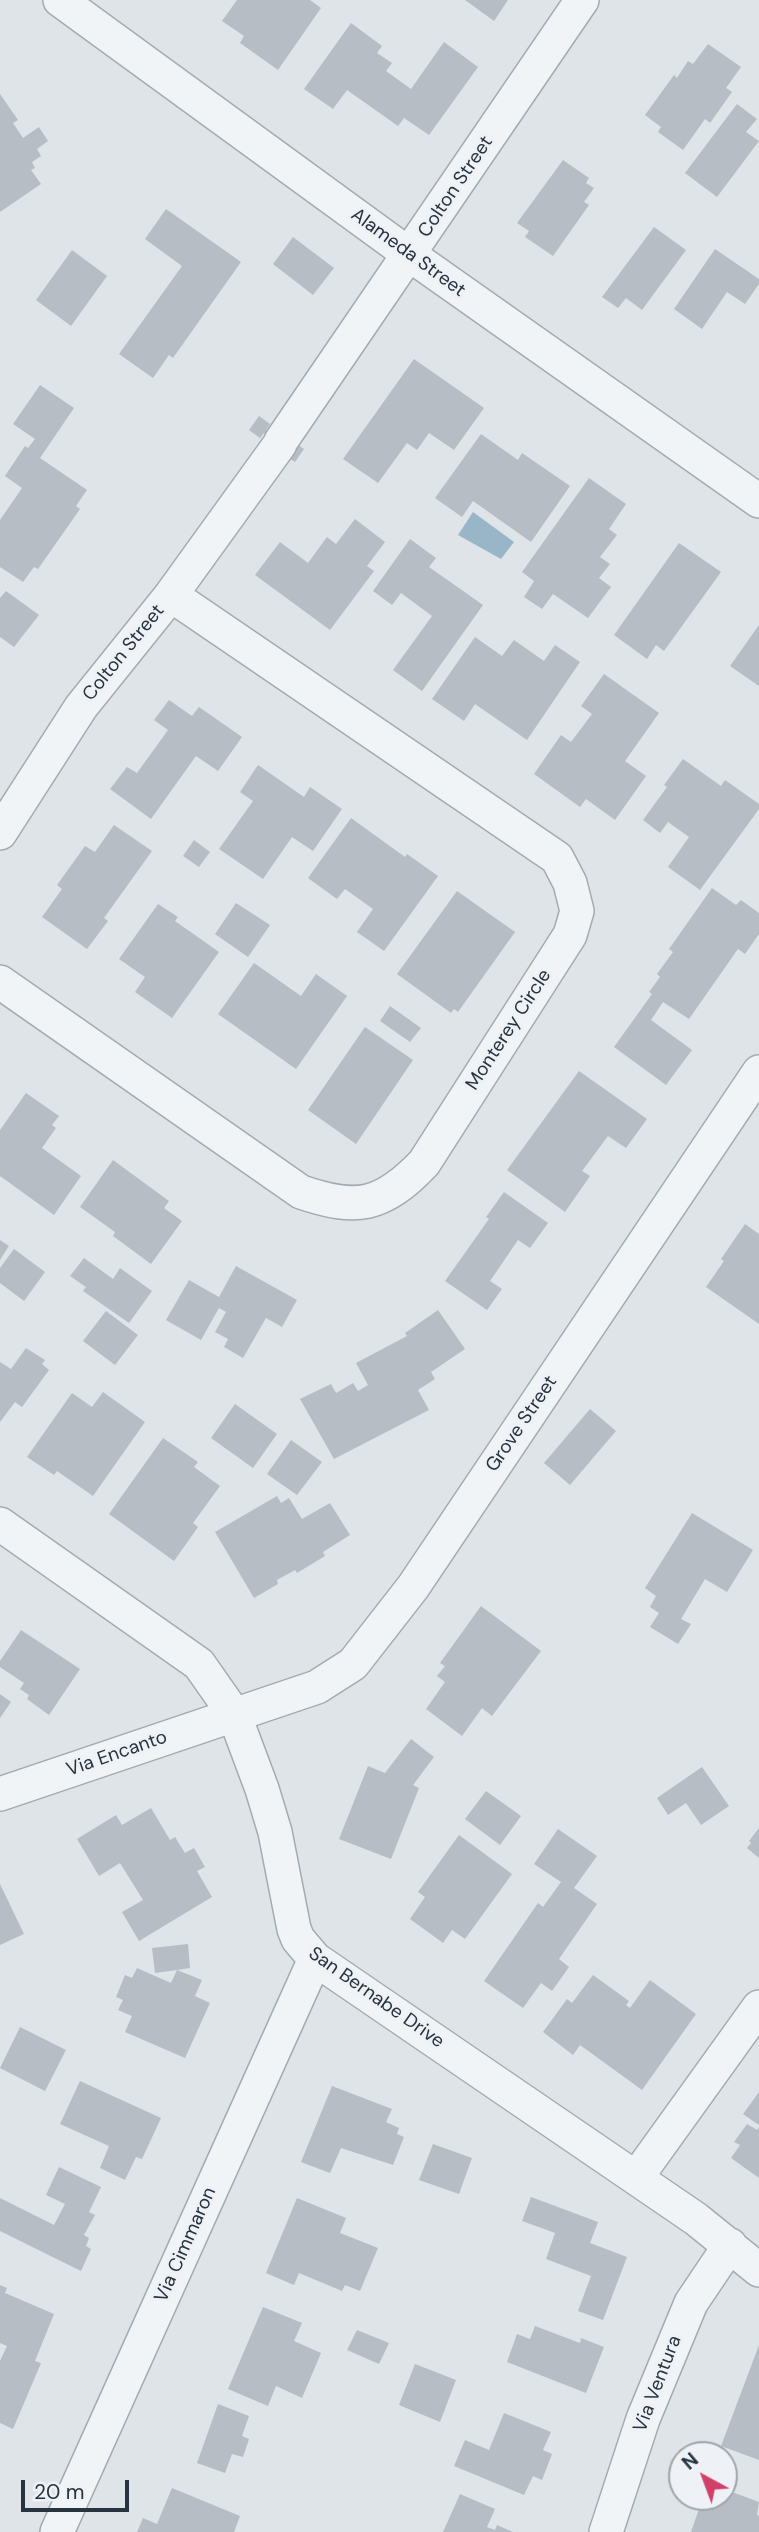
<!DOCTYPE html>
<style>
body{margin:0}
#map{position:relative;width:759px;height:2532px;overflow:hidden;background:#dee4e8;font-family:"DM Sans",sans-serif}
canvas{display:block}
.north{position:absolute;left:668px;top:2441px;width:70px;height:70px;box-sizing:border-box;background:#eef2f6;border:2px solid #9ea6ad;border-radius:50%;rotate:319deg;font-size:19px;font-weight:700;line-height:28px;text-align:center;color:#27333f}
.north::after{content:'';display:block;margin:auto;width:24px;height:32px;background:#d04169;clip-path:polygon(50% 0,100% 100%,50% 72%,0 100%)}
.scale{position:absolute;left:21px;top:2480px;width:108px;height:32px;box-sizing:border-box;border:4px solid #27333f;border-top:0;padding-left:9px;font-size:21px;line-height:24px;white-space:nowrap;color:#27333f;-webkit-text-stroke:5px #eef2f6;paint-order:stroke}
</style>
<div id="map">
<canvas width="759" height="2532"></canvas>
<div class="north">N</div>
<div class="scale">20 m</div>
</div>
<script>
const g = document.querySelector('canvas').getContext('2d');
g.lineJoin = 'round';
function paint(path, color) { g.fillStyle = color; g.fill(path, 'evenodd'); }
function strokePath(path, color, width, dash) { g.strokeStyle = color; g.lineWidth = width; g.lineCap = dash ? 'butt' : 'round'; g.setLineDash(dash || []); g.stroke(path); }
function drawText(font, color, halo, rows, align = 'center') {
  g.font = font + ' "DM Sans",sans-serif'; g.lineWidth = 6; g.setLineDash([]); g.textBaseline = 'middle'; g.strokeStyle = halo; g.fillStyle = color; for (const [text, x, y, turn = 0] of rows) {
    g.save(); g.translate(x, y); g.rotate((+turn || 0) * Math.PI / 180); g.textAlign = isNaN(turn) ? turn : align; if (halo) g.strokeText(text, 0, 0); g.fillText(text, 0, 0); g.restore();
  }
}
paint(new Path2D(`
 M473,512L514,542L501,559L458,535Z`), '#99b6c9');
paint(new Path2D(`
 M237,0H310L321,8L278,70L240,43L244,36L222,21Z
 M465,0H508L494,21Z
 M351,23L382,46L377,53L392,63L386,71L411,89L444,42L478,67L429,135L404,118L398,126L347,90L333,109L304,89Z
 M708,44L741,67L726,88L732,92L710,123L705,119L683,150L658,132L661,127L645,115L674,75L677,78L688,61L693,64Z
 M0,94L18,120L13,123L23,138L39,127L48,141L37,149L41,156L32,162L35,168L31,170L41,184L0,212Z
 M737,104L757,119L746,132L759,141L717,197L685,173Z
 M563,160L589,178L586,183L594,188L584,202L589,205L553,256L525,237L529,231L517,223Z
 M166,209L241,262L173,358L169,355L153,378L119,354L182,266L145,239Z
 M654,227L686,250L642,310L626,298L618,308L602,297Z
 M293,237L334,268L313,295L273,264Z
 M715,249L759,279V284L745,304L727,292L702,329L674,309Z
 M72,250L107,276L71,326L36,300Z
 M414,359L484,408L454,450L429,433L417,450L407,443L378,483L343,459Z
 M40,385L74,408L40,458L87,490L76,506L80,509L38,569L34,567L23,582L0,567V520L22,488L5,476L25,446L28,448L35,439L13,424Z
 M259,416L270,424L266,430L290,448L294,442L304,449L295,462L284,455L288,450L264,433L260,438L249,430Z
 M481,434L518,460L522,453L570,486L531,542L473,501L462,517L435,498Z
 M589,478L626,504L609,529L617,535L600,557L610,564L599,578L611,587L588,618L553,594L542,609L524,597L534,581L522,572Z
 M355,519L385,542L367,566L374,571L330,630L255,575L280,542L308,563L327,537L336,544Z
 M410,539L436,558L429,567L483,605L422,691L393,670L432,616L401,593L392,605L373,591Z
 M679,543L721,572L664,651L656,645L647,659L614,635Z
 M6,591L39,615L14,647L0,637V598Z
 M759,625V686L730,666Z
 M475,637L502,656L514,640L544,661L555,645L580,662L527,740L475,704L464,721L432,699Z
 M604,674L659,713L625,761L646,776L615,820L586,799L580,807L534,774L561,735L571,742L592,714L581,706Z
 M169,700L192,716L199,707L242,737L218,771L196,756L151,819L110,789L127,767L137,773L168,730L154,720Z
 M683,759L721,786L725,780L759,804V809L700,890L668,867L689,837L668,822L660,833L643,820L667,787L664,785Z
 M258,765L304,797L310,787L342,809L313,851L292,837L263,879L219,849L253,801L240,792Z
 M351,818L405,857L407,854L438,876L384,951L357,932L373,909L345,889L337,899L308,878Z
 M114,825L152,851L104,918L108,921L87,949L42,917L62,889L57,885L85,846L95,852Z
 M194,840L210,852L199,867L183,856Z
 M712,888L736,905L741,900L759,913V934L745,954L738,949L689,1019L663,1002L651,1020L692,1050L666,1085L614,1047L652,994L649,992L660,977L657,974L673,952L669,949Z
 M457,891L515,932L458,1012L454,1009L451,1013L397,974Z
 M236,903L270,925L248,957L215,934Z
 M158,904L178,917L175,921L219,952L172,1018L135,992L145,977L119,959Z
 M254,963L301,996L316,974L347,996L296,1069L218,1014Z
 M390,1006L421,1028L410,1042L380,1021Z
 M365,1027L413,1060L356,1144L308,1110Z
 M579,1071L647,1119L626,1148L608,1136L582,1171L590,1176L565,1212L507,1170Z
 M26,1093L59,1116L52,1125L56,1128L42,1148L81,1176L54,1215L0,1176V1130Z
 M113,1160L169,1201L164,1208L182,1221L151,1264L113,1236L115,1232L80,1207Z
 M504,1192L548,1223L530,1248L518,1240L490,1281L502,1289L487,1310L445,1281L489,1219L486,1217Z
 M745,1224L759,1234V1324L706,1287L724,1261L721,1259Z
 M0,1240L9,1246L0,1260Z
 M14,1249L45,1272L24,1301L0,1283V1268Z
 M84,1258L113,1279L120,1268L152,1291L129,1323L83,1291L86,1287L70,1276Z
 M236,1266L297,1300L282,1327L266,1318L243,1358L224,1347L228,1339L215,1332L226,1312L219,1308L201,1340L166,1320L189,1280L219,1297Z
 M438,1310L465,1349L431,1372L435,1379L418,1390L429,1410L334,1459L300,1399L331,1384L336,1393L353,1383L358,1391L368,1385L356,1363L407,1336L405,1333Z
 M106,1311L138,1335L115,1365L83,1341Z
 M26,1348L45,1360L42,1364L49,1370L22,1407L15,1402L0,1422V1362L11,1369Z
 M103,1392L145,1422L93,1496L57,1471L54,1475L27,1457L72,1393L92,1407Z
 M235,1404L277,1434L253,1468L211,1438Z
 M590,1409L616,1431L570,1485L544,1463Z
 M163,1438L198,1462L194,1467L220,1486L193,1523L198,1527L174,1561L109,1514Z
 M291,1440L322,1462L297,1495L267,1474Z
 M277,1496L281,1503L289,1498L302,1519L330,1503L350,1535L323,1552L325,1556L297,1573L295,1570L277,1580L278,1584L254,1598L215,1532Z
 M692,1513L753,1550L727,1592L705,1579L681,1619L691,1624L678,1644L650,1627L659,1613L650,1607L656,1596L645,1588Z
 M481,1606L541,1651L492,1716L482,1708L462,1736L426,1709L445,1682L437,1676L445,1666L440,1663Z
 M21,1630L80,1669L49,1715L27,1699L29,1695L20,1689L24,1683L0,1667V1661Z
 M0,1694L11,1702L0,1718Z
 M411,1739L434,1757L413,1785L419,1788L391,1859L339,1839L368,1766L385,1773Z
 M702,1767L729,1806L701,1825L686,1803L668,1815L657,1798Z
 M486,1791L521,1816L500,1845L465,1819Z
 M151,1808L170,1840L175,1837L185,1853L194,1848L205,1867L197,1871L212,1897L139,1941L122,1912L143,1900L120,1863L99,1876L77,1839L116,1815L122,1825Z
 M759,1828V1858L747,1848L751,1843L749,1841Z
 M558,1829L597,1856L574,1888L597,1904L559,1959L569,1967L552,1991L541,1983L523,2008L484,1981L538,1903L543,1907L561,1882L534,1864Z
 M459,1835L512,1874L465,1939L452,1930L443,1943L410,1919L425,1897L418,1892Z
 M0,1884L24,1934L0,1945Z
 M188,1944L190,1968L177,1970L202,1980L195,1996L210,2003L185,2058L125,2032L132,2016L118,2010L123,2000L116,1997L125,1975L132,1978L137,1968L171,1983L177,1970L155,1973L152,1948Z
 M593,1975L629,2001L626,2005L630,2008L650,1980L696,2014L642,2090L580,2045L573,2055L543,2032L567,1999L572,2003Z
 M20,2027L66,2050L45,2091L0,2068Z
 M80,2081L161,2118L142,2159L136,2157L125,2180L100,2168L109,2146L60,2124Z
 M332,2086L392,2109L386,2122L399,2128L397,2134L404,2137L393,2165L341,2148L330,2173L301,2162Z
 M759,2092V2125L743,2114Z
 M747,2124L757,2130L759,2127V2178L731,2158L740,2145L734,2142Z
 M433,2144L472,2158L459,2194L419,2180Z
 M59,2167L101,2187L89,2212L95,2215L84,2235L89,2238L86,2246L91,2249L81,2271L0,2231V2198L54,2225L65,2204L46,2195Z
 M531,2197L598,2222L590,2243L627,2257L603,2320L578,2311L591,2276L546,2259L555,2233L522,2221Z
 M297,2198L346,2218L340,2233L378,2248L360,2291L345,2285L342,2291L299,2273L294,2285L266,2273Z
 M0,2285L7,2288L5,2293L54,2314L35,2361L41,2363L13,2429L0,2423V2361L7,2346L0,2343Z
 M263,2307L302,2323L294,2341L321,2353L302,2398L276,2386L268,2406L228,2389Z
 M535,2326L580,2343L581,2338L604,2347L586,2393L507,2362L517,2334L530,2339Z
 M357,2330L389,2343L379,2364L347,2350Z
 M759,2345V2460L721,2446Z
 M415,2364L456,2380L440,2422L399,2405Z
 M218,2404L249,2416L242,2436L249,2439L243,2457L232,2454L225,2473L197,2463Z
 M504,2413L551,2432L543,2450L552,2454L542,2480L533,2476L524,2495L454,2466L465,2440L489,2450Z
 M172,2488L240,2516L234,2532H137L143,2518L157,2524Z
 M724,2489L759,2502L757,2515L759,2516V2532H691L701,2503L710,2506L713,2497H724Z
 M460,2494L495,2509L487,2527L495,2530L497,2525L513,2532H443Z`), '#b6bdc5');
const street = new Path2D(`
 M60,0L410,255L759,501
 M281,441L582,0
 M0,833L81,707L171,595L280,444
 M0,982L301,1192C357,1211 382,1207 424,1163L570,935L577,911L570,883L557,858L171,595
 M0,1524L199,1664L234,1714L262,1789L275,1832L294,1929L298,1939L315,1959L696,2219L759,2270
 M0,1794L317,1687L353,1664L413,1587L759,1072
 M636,2178L759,2007
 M57,2532L315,1959
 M606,2532L643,2419L691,2303L730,2245`);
strokePath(street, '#a3abb2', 36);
strokePath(street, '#f1f4f6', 33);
drawText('19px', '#27333f', '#eef2f6', [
 ["Colton Street",456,187,-56],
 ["Alameda Street",408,253,36],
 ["Colton Street",124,653,-51],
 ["Monterey Circle",509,1030,-57],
 ["Grove Street",522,1424,-56],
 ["Via Encanto",117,1754,-19],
 ["San Bernabe Drive",376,1998,35],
 ["Via Cimmaron",186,2245,-66],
 ["Via Ventura",658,2384,-69]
]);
</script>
